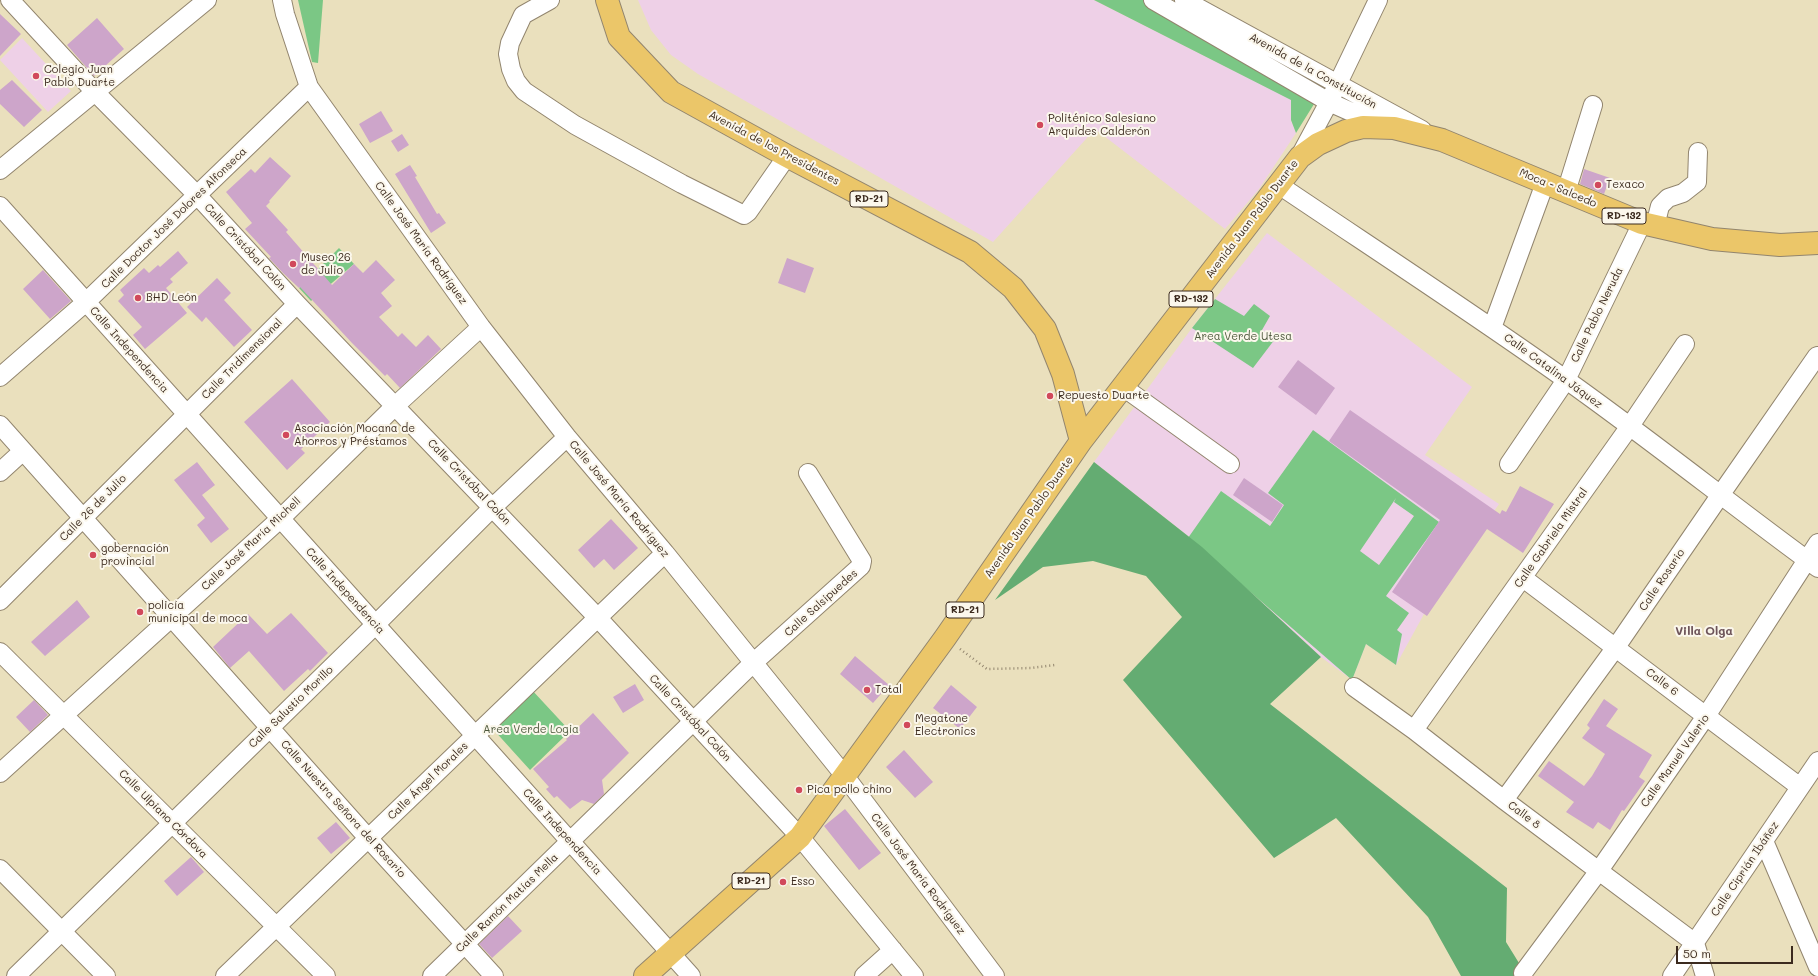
<!DOCTYPE html>
<meta charset="utf-8">
<style>
body{margin:0}
#map{position:relative;width:1818px;height:976px;overflow:hidden;background:#eae0bd;font-family:Mali,sans-serif}
canvas{display:block}
.scale{position:absolute;left:1676px;top:946px;width:117px;height:18px;box-sizing:border-box;border:2px solid #3b2a1e;border-top:0;padding-left:5px;font-size:12px;line-height:14px;white-space:nowrap;color:#3b2a1e;-webkit-text-stroke:3px #fbf7ec;paint-order:stroke}
</style>
<div id="map">
<canvas width="1818" height="976"></canvas>
<div class="scale">50 m</div>
</div>
<script>
const g = document.querySelector('canvas').getContext('2d');
g.lineJoin = 'round';
function paint(path, color) { g.fillStyle = color; g.fill(path, 'evenodd'); }
function strokePath(path, color, width, dash) { g.strokeStyle = color; g.lineWidth = width; g.lineCap = dash ? 'butt' : 'round'; g.setLineDash(dash || []); g.stroke(path); }
function drawText(font, color, halo, rows, align = 'center') {
  g.font = font + ' Mali,sans-serif'; g.lineWidth = 4; g.setLineDash([]); g.textBaseline = 'middle'; g.strokeStyle = halo; g.fillStyle = color; for (const [text, x, y, turn = 0] of rows) {
    g.save(); g.translate(x, y); g.rotate((+turn || 0) * Math.PI / 180); g.textAlign = isNaN(turn) ? turn : align; if (halo) g.strokeText(text, 0, 0); g.fillText(text, 0, 0); g.restore();
  }
}
paint(new Path2D(`
 M638,0H1094L1292,100L1291,120L1296,133L1259,189L1225,229L1095,129L993,242L698,74L671,55L651,30Z
 M22,38L71,91L48,112L0,60Z
 M1267,233L1472,387L1425,455L1499,504L1424,614L1396,665L1366,644L1352,680L1321,657L1202,547L1094,462L1192,328Z`), '#eed0e7');
paint(new Path2D(`
 M298,0H323L318,63L312,62Z
 M1094,0H1153L1319,96L1296,133L1291,120V100Z
 M339,248L354,264L311,301L299,288Z
 M1215,299L1244,316L1254,304L1270,316L1262,330L1275,339L1253,368L1192,328Z
 M1313,430L1439,522L1386,596L1409,613L1397,630L1402,634L1396,665L1366,644L1352,680L1188,538L1221,491L1270,526L1284,505L1268,493ZM1396,498L1394,502L1414,516L1379,565L1360,551Z
 M531,689L570,731L530,770L492,728Z`), '#7bc785');
paint(new Path2D(`
 M1094,462L1202,547L1321,657L1270,704L1507,888L1506,942L1527,976H1461L1428,917L1336,818L1274,858L1123,680L1182,617L1146,576L1093,561L1043,567L995,600Z`), '#64ac72');
paint(new Path2D(`
 M0,14L21,34L0,56Z
 M97,18L124,49L94,76L67,45Z
 M12,80L42,110L24,127L0,104V90Z
 M381,111L393,131L370,143L359,124Z
 M402,134L409,145L398,152L391,141Z
 M270,157L291,176L269,201L270,202L266,206L288,230L286,232L332,285L354,264L363,273L376,260L395,280L381,293L392,306L379,317L398,337L402,333L416,347L428,335L441,349L400,388L387,374L385,376L352,343L300,287L299,288L283,273L269,258L271,257L245,229L252,223L226,192L251,169L255,173Z
 M410,165L417,176L415,177L437,214L439,213L446,223L431,233L395,174Z
 M1584,169L1610,178L1604,194L1580,184Z
 M178,251L188,263L170,279L173,282L166,288L187,313L145,349L133,335L142,327L118,301L124,295L120,290L144,268L149,273L158,265L160,267Z
 M787,258L814,268L805,293L778,283Z
 M43,270L71,301L50,319L23,289Z
 M217,278L231,293L224,300L252,330L234,347L206,317L202,322L187,307Z
 M1298,360L1335,388L1316,415L1278,387Z
 M292,379L330,422L301,449L305,453L287,470L244,422Z
 M1350,410L1500,514L1502,510L1506,512L1520,486L1554,504L1523,553L1487,529L1427,616L1392,592L1440,520L1329,441Z
 M197,462L215,485L202,495L229,529L211,543L197,525L205,518L174,480Z
 M1244,478L1283,505L1272,522L1233,495Z
 M611,519L638,548L614,570L604,559L594,568L578,550Z
 M77,600L90,617L45,656L31,642Z
 M291,613L328,653L310,671L308,669L284,691L249,651L230,668L213,647L248,614L267,634Z
 M855,656L889,685L873,703L840,674Z
 M635,684L644,700L623,713L613,697Z
 M951,685L977,707L960,729L933,708Z
 M1604,699L1618,709L1606,726L1652,755L1639,777L1645,781L1624,811L1622,810L1610,830L1598,822L1593,829L1566,812L1574,802L1538,776L1549,761L1584,786L1592,776L1605,754L1582,738L1590,728L1587,725Z
 M34,700L48,715L30,732L16,717Z
 M593,713L629,753L602,780L604,794L594,804L582,800L570,809L557,796L554,798L546,789L549,787L533,769L567,740L566,739Z
 M904,750L933,782L915,798L886,767Z
 M845,809L881,853L859,870L824,826Z
 M336,822L350,838L331,854L317,838Z
 M191,857L204,872L177,896L164,881Z
 M508,916L522,931L492,958L479,944Z`), '#cda5ca');
const minor = new Path2D(`
 M10,0L95,92L197,195L297,304L597,617L800,837L914,976
 M282,0L285,14L309,87L481,327L567,437L665,553L844,775L995,976
 M550,0L523,15L510,43L508,54L511,69L516,81L524,91L575,125L682,184L744,215L748,212L787,156
 M1153,0L1329,102L1383,126
 M1184,0L1422,130
 M1300,156L1329,102L1378,0
 M0,170L207,0
 M1279,185C1374,249 1471,312 1565,379C1651,440 1733,506 1818,568
 M1566,192L1593,105
 M0,206L691,976
 M1655,226L1660,206L1668,198L1683,193L1697,182L1698,152
 M1492,328L1545,183
 M0,377L86,302L309,87
 M1123,387L1230,464
 M0,425L368,838L494,976
 M1509,464L1566,380L1642,223
 M0,472L23,451
 M1523,578L1800,787
 M0,601L297,304
 M0,652L326,976
 M1354,687L1414,730L1504,800L1695,943L1705,976
 M1414,730L1630,426L1685,344
 M0,773L280,519L395,406L481,327
 M1504,800L1616,647L1721,494L1817,356
 M1764,841L1818,967
 M0,869L106,976
 M1523,973L1598,872L1706,716L1818,543
 M16,976L375,625L493,507L567,437
 M225,976L665,553
 M432,976L753,663L861,566L862,561L808,473
 M864,976L893,950
 M1672,976L1818,761`);
const major = new Path2D(`
 M607,0L619,37L671,92L787,156L970,252L1013,288L1045,329L1063,374L1081,441
 M645,976L800,837L945,638L1081,441L1300,157L1318,144L1346,131L1363,127L1394,128L1442,140L1642,223L1712,239L1780,245L1818,243`);
strokePath(minor, '#92856e', 20);
strokePath(major, '#92856e', 24);
strokePath(new Path2D(`
 M960,649L987,669L1031,668L1055,665`), '#92856e', 2.5, [1, 3]);
strokePath(minor, '#fff', 18);
strokePath(major, '#ebc669', 22);
for (const [x, y, r, color] of [
 [36,76,4,"#d1495b"],
 [1040,125,4,"#d1495b"],
 [1598,185,4,"#d1495b"],
 [293,264,4,"#d1495b"],
 [138,298,4,"#d1495b"],
 [1050,396,4,"#d1495b"],
 [286,435,4,"#d1495b"],
 [93,555,4,"#d1495b"],
 [140,612,4,"#d1495b"],
 [867,690,4,"#d1495b"],
 [907,725,4,"#d1495b"],
 [799,790,4,"#d1495b"],
 [783,882,4,"#d1495b"]
]) { const dot = new Path2D(); dot.arc(x, y, r, 0, 2 * Math.PI); g.fillStyle = color; g.fill(dot); strokePath(dot, '#fbf7ec', 1.5); }
for (const [x, y, w] of [
 [869,199,38],
 [1624,216,44],
 [1191,299,44],
 [965,610,38],
 [751,881,38]
]) { const box = new Path2D(); box.roundRect(x - w / 2, y - 8, w, 16, 3); g.fillStyle = '#fbf7ec'; g.fill(box); strokePath(box, '#3b2a1e', 1); }
drawText('bold 10px', '#3b2a1e', null, [
 ["RD-21",869,199],
 ["RD-132",1624,216],
 ["RD-132",1191,299],
 ["RD-21",965,610],
 ["RD-21",751,881]
]);
drawText('11px', '#3b2a1e', '#fbf7ec', [
 ["Colegio Juan",44,70],
 ["Pablo Duarte",44,83],
 ["Politénico Salesiano",1048,119],
 ["Arquides Calderón",1048,132],
 ["Texaco",1606,185],
 ["Museo 26",301,258],
 ["de Julio",301,271],
 ["BHD León",146,298],
 ["Repuesto Duarte",1058,396],
 ["Asociación Mocana de",294,429],
 ["Ahorros y Préstamos",294,442],
 ["gobernación",101,549],
 ["provincial",101,562],
 ["policía",148,606],
 ["municipal de moca",148,619],
 ["Total",875,690],
 ["Megatone",915,719],
 ["Electronics",915,732],
 ["Pica pollo chino",807,790],
 ["Esso",791,882]
], 'left');
drawText('11px', '#3b2a1e', '#fbf7ec', [
 ["Avenida de la Constitución",1313,71,29],
 ["Avenida de los Presidentes",774,148,28],
 ["Moca - Salcedo",1558,188,23],
 ["Calle Doctor José Dolores Alfonseca",174,218,-44],
 ["Avenida Juan Pablo Duarte",1252,219,-53],
 ["Calle José María Rodríguez",421,243,54],
 ["Calle Cristóbal Colón",245,247,47],
 ["Calle Pablo Neruda",1597,315,-64],
 ["Calle Independencia",129,350,48],
 ["Calle Tridimensional",242,359,-45],
 ["Calle Catalina Jáquez",1553,371,36],
 ["Calle Cristóbal Colón",469,482,46],
 ["Calle José María Rodríguez",619,499,50],
 ["Calle 26 de Julio",93,508,-45],
 ["Avenida Juan Pablo Duarte",1029,517,-55],
 ["Calle Gabriela Mistral",1551,538,-55],
 ["Calle José María Michell",251,544,-43],
 ["Calle Rosario",1662,580,-56],
 ["Calle Independencia",345,591,48],
 ["Calle Salsipuedes",821,603,-42],
 ["Calle 6",1662,682,37],
 ["Calle Salustio Morillo",291,707,-44],
 ["Calle Cristóbal Colón",690,718,47],
 ["Calle Manuel Valerio",1675,761,-55],
 ["Calle Ángel Morales",428,781,-44],
 ["Calle Nuestra Señora del Rosario",343,809,48],
 ["Calle Ulpiano Córdova",163,814,45],
 ["Calle 8",1524,815,37],
 ["Calle Independencia",562,832,48],
 ["Calle Ciprián Ibáñez",1745,869,-56],
 ["Calle José María Rodríguez",918,874,53],
 ["Calle Ramón Matías Mella",507,903,-44]
]);
drawText('11px', '#4e593d', '#fbf7ec', [
 ["Area Verde Utesa",1243,337],
 ["Area Verde Logia",531,730]
]);
drawText('bold 12px', '#6e555a', '#fbf7ec', [
 ["Villa Olga",1704,631]
]);
</script>
